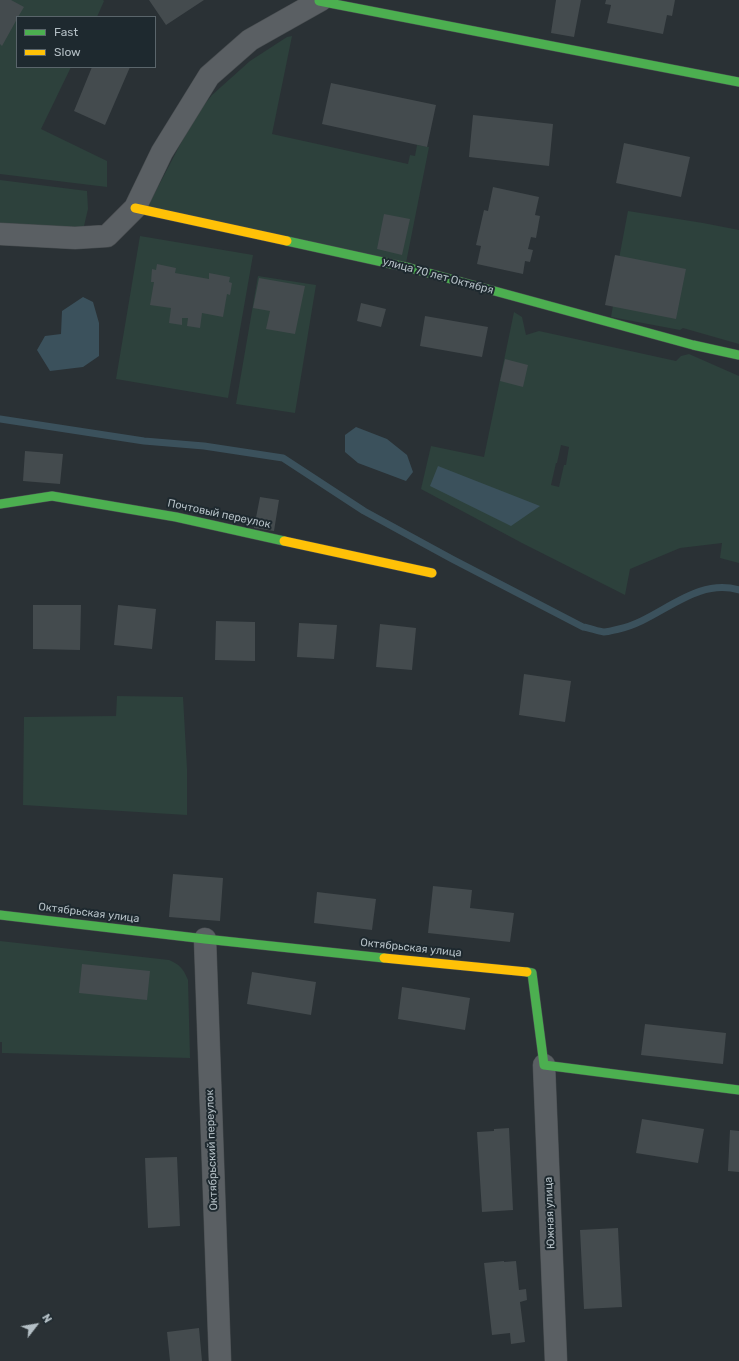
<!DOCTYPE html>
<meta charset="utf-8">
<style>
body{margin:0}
#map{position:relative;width:739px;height:1361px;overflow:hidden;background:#2a3135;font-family:Rubik,sans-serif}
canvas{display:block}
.legend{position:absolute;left:16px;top:16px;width:140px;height:52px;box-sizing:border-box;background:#1e292f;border:1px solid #5a656b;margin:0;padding:5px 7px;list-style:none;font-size:12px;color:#b4bfc5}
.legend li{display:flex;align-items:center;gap:8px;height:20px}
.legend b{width:20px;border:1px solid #5a656b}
.north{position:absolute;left:16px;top:1305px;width:40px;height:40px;-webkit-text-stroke:3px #1e292f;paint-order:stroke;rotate:59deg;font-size:11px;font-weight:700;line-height:16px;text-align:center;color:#b4bfc5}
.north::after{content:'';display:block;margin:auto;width:14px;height:18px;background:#b4bfc5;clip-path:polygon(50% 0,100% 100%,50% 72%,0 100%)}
</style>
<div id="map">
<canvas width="739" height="1361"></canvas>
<ul class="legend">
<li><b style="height:5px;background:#4caf50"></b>Fast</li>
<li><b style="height:5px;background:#ffc107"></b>Slow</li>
</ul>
<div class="north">N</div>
</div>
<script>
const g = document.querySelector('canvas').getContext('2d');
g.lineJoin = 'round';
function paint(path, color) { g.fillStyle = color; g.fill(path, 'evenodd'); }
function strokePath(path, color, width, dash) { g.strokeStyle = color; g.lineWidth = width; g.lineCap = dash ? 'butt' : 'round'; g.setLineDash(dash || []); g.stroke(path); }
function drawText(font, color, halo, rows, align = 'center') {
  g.font = font + ' Rubik,sans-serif'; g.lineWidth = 4; g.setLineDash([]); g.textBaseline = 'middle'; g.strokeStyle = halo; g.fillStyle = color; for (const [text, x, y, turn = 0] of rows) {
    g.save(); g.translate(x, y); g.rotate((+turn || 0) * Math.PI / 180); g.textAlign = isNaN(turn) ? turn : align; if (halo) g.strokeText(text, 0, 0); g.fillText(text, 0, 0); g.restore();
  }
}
paint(new Path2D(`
 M0,0H103L104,1L97,17H17V67H71L41,129L107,161V187L0,174Z
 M292,36L272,134L408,164L410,155L415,156L417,145L429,147L406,263L148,206L195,116L212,95L250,61L287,37Z
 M0,180L87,191L88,209L84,226L66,233H0Z
 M628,211L703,223L739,230V344L683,328L680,330L611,317L620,265L618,264Z
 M140,236L253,255L228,398L116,379Z
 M258,276L316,285L295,413L236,404Z
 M514,312L522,317L526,335L539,331L676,361L681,356L689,354L739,376V563L720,558L722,543L680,548L630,569L625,595L522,543L421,489L431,446L484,457ZM561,445L569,447L566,465H564L559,487L551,485L556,463H557Z
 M117,696L183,697L187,769V815L23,805L24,717L116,716Z
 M0,941L169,960C180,965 183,968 188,980L190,1058L2,1053V1042H0Z`), '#2d413c');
paint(new Path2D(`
 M83,297L93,302L99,323V356L83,367L50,371L37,350L45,336L61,334L62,311Z
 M356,427L387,439L407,455L413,472L406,481L358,463L345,452V435Z
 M438,466L540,506L511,526L430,486Z`), '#3b515c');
strokePath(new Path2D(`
 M0,419L144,441L204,446L283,458L364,511L452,559L583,627C590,628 597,631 604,632C609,632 614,630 619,629C660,620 694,577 739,590`), '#3b515c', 7);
paint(new Path2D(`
 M0,0H11L24,7L18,17H17V19L2,46L0,44Z
 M149,0H204L166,25Z
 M556,0H581L574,37L551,33Z
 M606,0H675L672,16L667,15L663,34L607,23L611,5L605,4Z
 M92,67H130L105,125L74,111Z
 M331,83L436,105L427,147L322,124Z
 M473,115L553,124L549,166L469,157Z
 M624,143L690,157L681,197L616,183Z
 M493,187L539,197L535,215L540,216L536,238L531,237L528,249L533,250L530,262L525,261L523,274L477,264L481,246L476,245L484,210L488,211Z
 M384,214L410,219L402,255L377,249Z
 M615,255L686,269L676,319L605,305Z
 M157,264L176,268L175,273L209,279V273L230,277L229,282L232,283L230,295L227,294L223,317L202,313L200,328L187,326L188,318H182V325L169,323L171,308L150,305L154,282H151L152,269L156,270Z
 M259,278L305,286L295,334L266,329L270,311L253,308Z
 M361,303L386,309L381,327L357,321Z
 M425,316L488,327L482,357L420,346Z
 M505,359L528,365L523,387L500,381Z
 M25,451L63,454L60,484L23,481Z
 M260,497L279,500L274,531L254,528Z
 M33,605H81L80,650L33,649Z
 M118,605L156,609L152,649L114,645Z
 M216,621L255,622V661L215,660Z
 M299,623L337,625L334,659L297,657Z
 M380,624L416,628L412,670L376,667Z
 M524,674L571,681L565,722L519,715Z
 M173,874L223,878L220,921L169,917Z
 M433,886L472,890L470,908L514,913L510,942L428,933Z
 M317,892L376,899L372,930L314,923Z
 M82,964L150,971L147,1000L79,993Z
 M252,972L316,982L311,1015L247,1004Z
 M402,987L470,998L465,1030L398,1019Z
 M645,1024L726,1033L723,1064L641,1055Z
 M642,1119L704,1129L698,1163L636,1153Z
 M509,1128L513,1210L482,1212L477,1132L494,1131V1129Z
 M730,1130L739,1131V1172L728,1171Z
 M177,1157L180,1226L148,1228L145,1158Z
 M618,1228L622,1307L584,1309L580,1230Z
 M504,1261V1262L516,1261L519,1290L526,1289L527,1300L520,1302L525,1342L511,1344L510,1333L492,1335L484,1263Z
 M199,1328L202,1361H170L167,1332Z`), '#444b4e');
const street = new Path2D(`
 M0,234L75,238L107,236L135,208L162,152L209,76L250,40L321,0
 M205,939L220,1361
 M544,1065L556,1361`);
const fast = new Path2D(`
 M319,1L739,82
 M287,241L410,268L693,345L739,355
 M0,504L52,496L176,517L284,541
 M0,915L205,939L384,958
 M527,972L532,973L544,1065L739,1090`);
const slow = new Path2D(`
 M135,208L287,241
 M284,541L432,573
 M384,958L527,972`);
strokePath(street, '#484d50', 23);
strokePath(fast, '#484d50', 10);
strokePath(slow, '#484d50', 10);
strokePath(street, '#5a5f63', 22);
strokePath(fast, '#4caf50', 9);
strokePath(slow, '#ffc107', 9);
drawText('11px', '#b4bfc5', '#1e292f', [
 ["улица 70 лет Октября",438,276,15],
 ["Почтовый переулок",219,514,12],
 ["Октябрьская улица",89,913,7],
 ["Октябрьская улица",411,948,6],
 ["Октябрьский переулок",212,1150,-92],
 ["Южная улица",550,1213,-92]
]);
</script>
